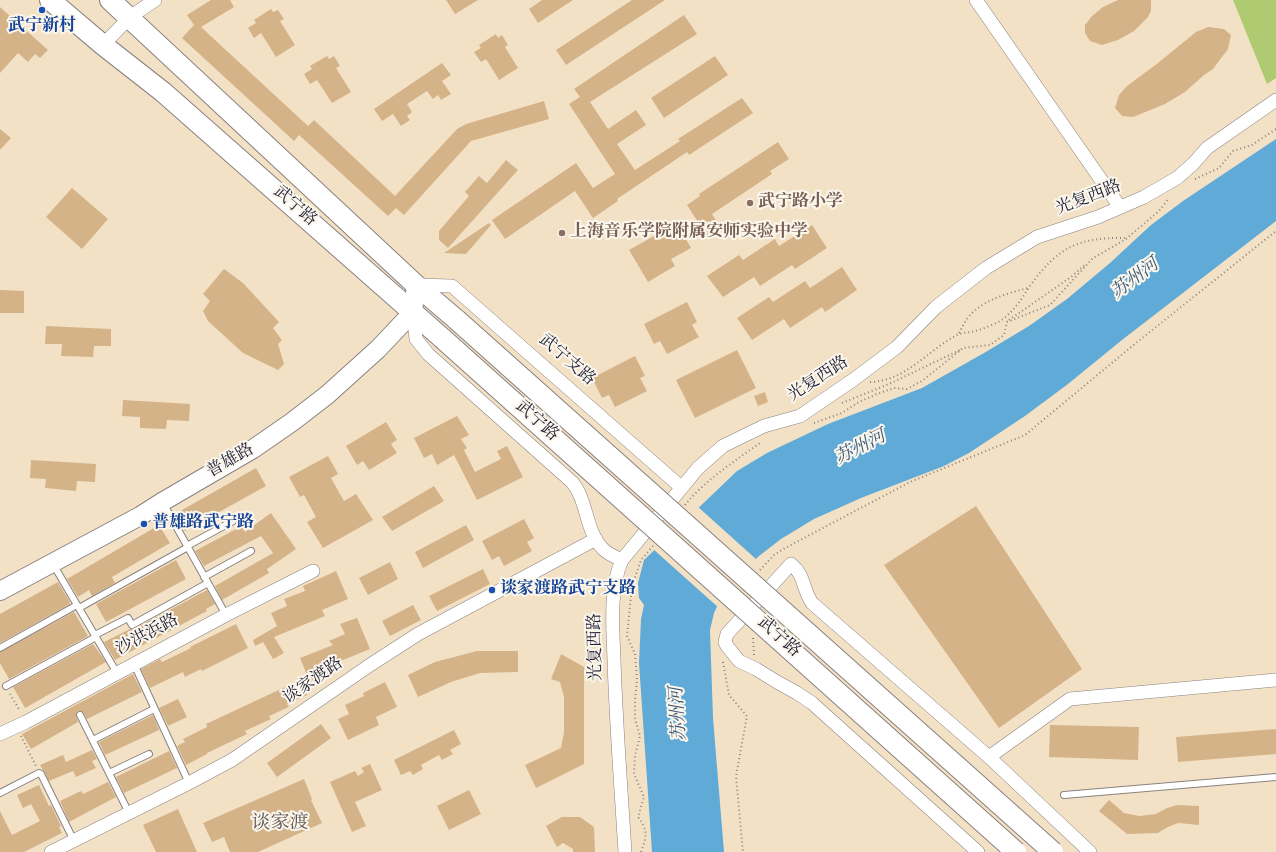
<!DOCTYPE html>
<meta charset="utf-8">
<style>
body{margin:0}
canvas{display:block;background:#f3e1c6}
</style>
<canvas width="1276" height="852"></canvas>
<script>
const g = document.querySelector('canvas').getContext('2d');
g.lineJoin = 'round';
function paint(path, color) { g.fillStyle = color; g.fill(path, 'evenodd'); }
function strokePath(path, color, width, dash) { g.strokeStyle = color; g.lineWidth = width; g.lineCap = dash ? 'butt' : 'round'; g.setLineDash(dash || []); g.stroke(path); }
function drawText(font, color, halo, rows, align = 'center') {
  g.font = font + ' "Sorts Mill Goudy","Noto Serif SC",serif'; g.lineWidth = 4; g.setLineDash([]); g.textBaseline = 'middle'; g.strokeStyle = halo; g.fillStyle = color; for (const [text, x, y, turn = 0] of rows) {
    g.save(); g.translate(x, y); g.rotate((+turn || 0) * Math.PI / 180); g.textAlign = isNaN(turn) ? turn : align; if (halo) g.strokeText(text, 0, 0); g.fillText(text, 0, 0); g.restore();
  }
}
paint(new Path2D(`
 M1233,0H1276V78L1267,84Z`), '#aecb72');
paint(new Path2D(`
 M1276,139V221L1122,340L1068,384L1025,416L969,453L944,466L861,498L814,519L781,539L759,556L739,575L720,600L714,613L710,630L713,718L724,852H652L639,663L641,619L644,605L639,598L638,583L644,560L737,471L767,453L828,424L922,388L984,353L1029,326L1067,299L1110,263L1151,225L1183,201Z`), '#60aad8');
paint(new Path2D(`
 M697,506L757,560L740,576L729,590L719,608L653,549Z`), '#f3e1c6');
paint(new Path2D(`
 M211,0H230L234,7L201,27L308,126L314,120L395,196L457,129L466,124L544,101L549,119L471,141L404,215L396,208L388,216L299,135L294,141L182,38L194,25L187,15Z
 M446,0H478L455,14Z
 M542,0H573L538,23L529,9Z
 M632,0H665L566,65L556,50Z
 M1118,0H1151V11L1148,17L1134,31L1118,40L1102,45L1090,41L1085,33V25L1092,16L1103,7Z
 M0,7L48,50L40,58L35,54L28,62L18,53L0,73Z
 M271,9L273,12L278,10L284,19L280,21L295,45L276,57L261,33L254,38L248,28L256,23L254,20Z
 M684,15L697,34L590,102L608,129L636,110L646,125L617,144L635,170L680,141L678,139L742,98L753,113L689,155L687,152L617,199L618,201L593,218L575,191L505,239L492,220L576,163L593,188L615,174L569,104L580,97L574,89Z
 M1208,27L1224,29L1231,35L1228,49L1213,69L1204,75L1185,92L1165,104L1133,117L1122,116L1115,108L1119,95L1127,86L1158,63L1196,32Z
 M496,34L498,38L502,35L508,45L505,47L518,68L499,80L486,59L481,62L474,52L481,48L479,45Z
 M327,56L329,59L334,56L340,66L336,68L351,92L332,103L317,80L310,84L304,74L312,69L310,66Z
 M715,56L728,75L664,118L651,98Z
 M442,63L451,75L442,81L451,94L441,100L438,95L433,99L427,91L407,104L412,112L407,116L410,120L401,126L393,114L382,121L374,109Z
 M0,129L11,138L0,150Z
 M778,142L789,159L770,171L772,174L712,214L720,227L707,236L687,205L700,196L699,194Z
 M506,160L518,170L448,248L439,240V231L469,196L465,192L479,176L487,183Z
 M72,188L108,219L82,249L46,217Z
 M489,223L491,225L466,254L444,253Z
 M677,223L691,248L671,259L675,266L648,282L629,250Z
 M812,225L827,248L795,269L792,265L760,286L754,277L723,297L707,276L739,255L743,260L775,239L779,246Z
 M842,267L857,290L825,312L822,307L790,328L784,319L752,340L737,318L769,297L773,302L805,281L810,288Z
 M224,269L243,283L279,322L273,328L282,340L278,344L284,364L278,370L243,353L208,321L203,311L210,301L203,294Z
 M0,290L24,291V313H0Z
 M687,302L697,322L692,325L699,337L667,354L660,341L654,344L644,324Z
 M46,326L111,329V346H94L93,357L61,356L62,344H45Z
 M737,350L756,388L695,418L676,380Z
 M635,356L645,376L640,378L647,391L615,407L609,395L602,398L592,378Z
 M765,392L768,402L758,406L754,396Z
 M123,400L190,404L189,421L167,420L166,429L140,428V417L122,416Z
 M457,416L469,435L461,439L467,448L464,450L475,472L501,459L497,451L507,446L523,477L477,500L454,455L437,465L432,454L424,458L414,438Z
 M386,422L397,440L391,444L397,453L369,470L363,461L357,465L346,446Z
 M328,456L338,474L331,478L344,501L356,494L373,520L323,548L307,522L316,517L304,495L300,497L289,477Z
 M31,460L96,464L95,482L77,481L76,491L45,488L46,479L30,478Z
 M256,468L266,486L185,531L175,514Z
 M434,486L444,501L392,531L382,517Z
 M976,506L1082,669L999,728L884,565Z
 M271,513L296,549L267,569L269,573L222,600L215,586L273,553L261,536L204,566L195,551L242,526L245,532Z
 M524,519L534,538L527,542L532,551L504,566L499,556L492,560L482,541Z
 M159,525L170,543L112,577L115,583L92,596L89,590L78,597L67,579Z
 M466,525L474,540L423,568L415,552Z
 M176,560L186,579L106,622L96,604Z
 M390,562L398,579L368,595L359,578Z
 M483,569L490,584L437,611L429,596Z
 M336,571L348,599L322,610L325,616L274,637L284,653L273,659L263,642L255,646L253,640L277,626L271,613L287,606L284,599L305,591L303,586Z
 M58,582L70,602H69L70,604L0,643V614Z
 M207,590L215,604L206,609L207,611L115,660L104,642L130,629H134Z
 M413,605L421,620L390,636L382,621Z
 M74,612L88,636L9,679L0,663V652Z
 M357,618L370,649L338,662L343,668L310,682L300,658L333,645L329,641L345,634L340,624Z
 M236,624L248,648L202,671L201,669L185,677L183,672L150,688L141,669L160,659L162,662L191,648L190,647Z
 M93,644L106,662L25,708L13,687Z
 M477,651H518V672L480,673L451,682L418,697L408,675L435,662Z
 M561,654L584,667V764L536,788L525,765L561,748L564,732V697L560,682L551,679Z
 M133,674L142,692L87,719L83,712L78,711L76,715L78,722L31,749L22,734Z
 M300,680L307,695L287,704L289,707L269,716L271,719L245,731L247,734L207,753V754L186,765L177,746L185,742L183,739L207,727L206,724Z
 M385,682L397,707L376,717L379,725L348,740L338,719L349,714L345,705L364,696L363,693Z
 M178,699L187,717L168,726L159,708Z
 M153,715L159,730L105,755L99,742Z
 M321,724L331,738L277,777L267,763Z
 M1050,725L1139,727L1138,760L1049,757Z
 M1276,729V754L1178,762L1176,737Z
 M454,730L461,744L450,750L453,754L442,760L439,755L421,765L423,769L413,775L410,771L401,775L394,760Z
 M92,750L97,759L92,761L96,768L76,777L73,771L49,781L40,765L63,755L66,762Z
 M169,751L177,768L124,793L116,777Z
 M370,764L382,790L355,802L366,826L352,832L330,782L355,771L358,776L364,772L361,768Z
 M304,779L312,799L311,800L322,823L258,852H230L224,837L212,842L203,823Z
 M108,782L116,797L69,822L60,801L81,791L83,794Z
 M39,785L49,806L51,805L61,826L59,827L62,833L24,852H0V811L12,835L40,821L31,804L23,808L17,795Z
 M469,790L481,814L449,830L437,806Z
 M1109,800L1124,813L1139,816L1156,814L1167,808L1177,805L1199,806V825L1178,823L1168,827L1158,833L1127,834L1099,811Z
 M178,809L197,852H156L143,825Z
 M562,817H580L594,827L595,852H573V849L563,843L557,847L546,826Z`), '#d5b388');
const service = new Path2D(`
 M163,503L226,615
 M187,546L233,521
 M53,564L117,673
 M204,577L251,551
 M79,608L188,547
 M95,635L128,618L132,625L208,583
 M0,648L77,605
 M134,664L189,783
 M6,686L96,637
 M80,715L129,813
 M93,740L154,709
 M109,773L149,754
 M0,793L39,773L41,774L74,841
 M1064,795L1276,777`);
const minor = new Path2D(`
 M976,0L1120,207
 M103,45L130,17L155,0
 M416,285L452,286L682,488
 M413,312L416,339L428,354L572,482C588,501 585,531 603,549C608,554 615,557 622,560
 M0,734L26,722L226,615L313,571
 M989,757L1070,699L1276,680
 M51,852L189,783L232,760L370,665L418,634L596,539
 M625,852C621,788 616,724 614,660C613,629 609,589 622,560L698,468L723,446L764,426L800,416L853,380L897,347L936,307L986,268L1037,237L1098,217L1144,197L1177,178L1193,164L1207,148L1276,100
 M978,852L812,703L797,693L777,682L756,669L739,661L727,646L725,642L727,634L791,564C805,575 802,588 812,603L989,757L1090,852`);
const secondary = new Path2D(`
 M0,591L140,516L162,502L253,449L292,422L327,395L378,349L413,312L416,285`);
const primary = new Path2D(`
 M50,0L103,45L163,92L442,338
 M110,0L416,285L457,320`);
strokePath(service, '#8a8280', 8);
strokePath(minor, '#8a8280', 14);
strokePath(secondary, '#8a8280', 20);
strokePath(primary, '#8a8280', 22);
strokePath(new Path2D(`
 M1195,179L1219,168L1233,151L1252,145L1276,129
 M1009,320L1071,277L1086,264
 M959,333C962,328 964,323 967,319C981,300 1006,294 1028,288
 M870,382C906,381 928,350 957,335C963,332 969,333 975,331C983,329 996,324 1003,319C1015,310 1022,298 1030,286C1057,248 1078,237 1125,238
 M842,403L889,384L960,350
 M814,423L842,413L859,402L877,394L894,388L907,389L922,381L963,348L990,345L1004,335L1007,322L1050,305L1093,258L1126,239L1159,211L1169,198
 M685,505C705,480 735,461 760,443
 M760,570L774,555L785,548L910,482L1025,435L1136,343L1276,231
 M753,638L754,655
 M723,662L729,695L747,716L736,776L743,852
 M10,694L20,711
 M21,736L36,766
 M641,852C647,836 648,830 638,817L644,797L634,774L635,756L640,736L635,719V700L637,679L635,654L627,636L632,586L641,560L653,546`), '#8a8280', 2, [1, 3]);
strokePath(service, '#fff', 6);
strokePath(minor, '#fff', 13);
strokePath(secondary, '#fff', 18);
strokePath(primary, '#fff', 20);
const primaryBridge = new Path2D(`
 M457,320L1053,852
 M442,338L1016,852`);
strokePath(primaryBridge, '#8a8280', 22, []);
strokePath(primaryBridge, '#fff', 20);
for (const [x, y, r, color] of [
 [42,10,4,"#1a4fb4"],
 [750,203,4,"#8d6e63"],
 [562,233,4,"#8d6e63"],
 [144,524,4,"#1a4fb4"],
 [492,590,4,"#1a4fb4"]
]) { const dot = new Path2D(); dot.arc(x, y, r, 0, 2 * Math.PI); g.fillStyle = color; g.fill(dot); strokePath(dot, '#fbf7ec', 1.5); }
drawText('bold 17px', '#164399', '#fbf7ec', [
 ["武宁新村",42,27,"center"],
 ["普雄路武宁路",152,524],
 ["谈家渡路武宁支路",500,590]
], 'left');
drawText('17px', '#22223b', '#fbf7ec', [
 ["光复西路",1089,199,-21],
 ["武宁路",294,207,41],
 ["武宁支路",566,361,41],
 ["光复西路",819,380,-33],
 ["武宁路",536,422,42],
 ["普雄路",231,462,-30],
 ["沙洪浜路",148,636,-28],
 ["武宁路",778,638,42],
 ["光复西路",597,647,-91],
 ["谈家渡路",314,682,-35]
]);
drawText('bold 17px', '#785e54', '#fbf7ec', [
 ["武宁路小学",758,203],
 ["上海音乐学院附属安师实验中学",570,233]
], 'left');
drawText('italic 18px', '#3b587a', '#fbf7ec', [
 ["苏州河",1136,280,-37],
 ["苏州河",861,449,-27],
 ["苏州河",680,714,-94]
]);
drawText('19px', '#615556', '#fbf7ec', [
 ["谈家渡",280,825]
]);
</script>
